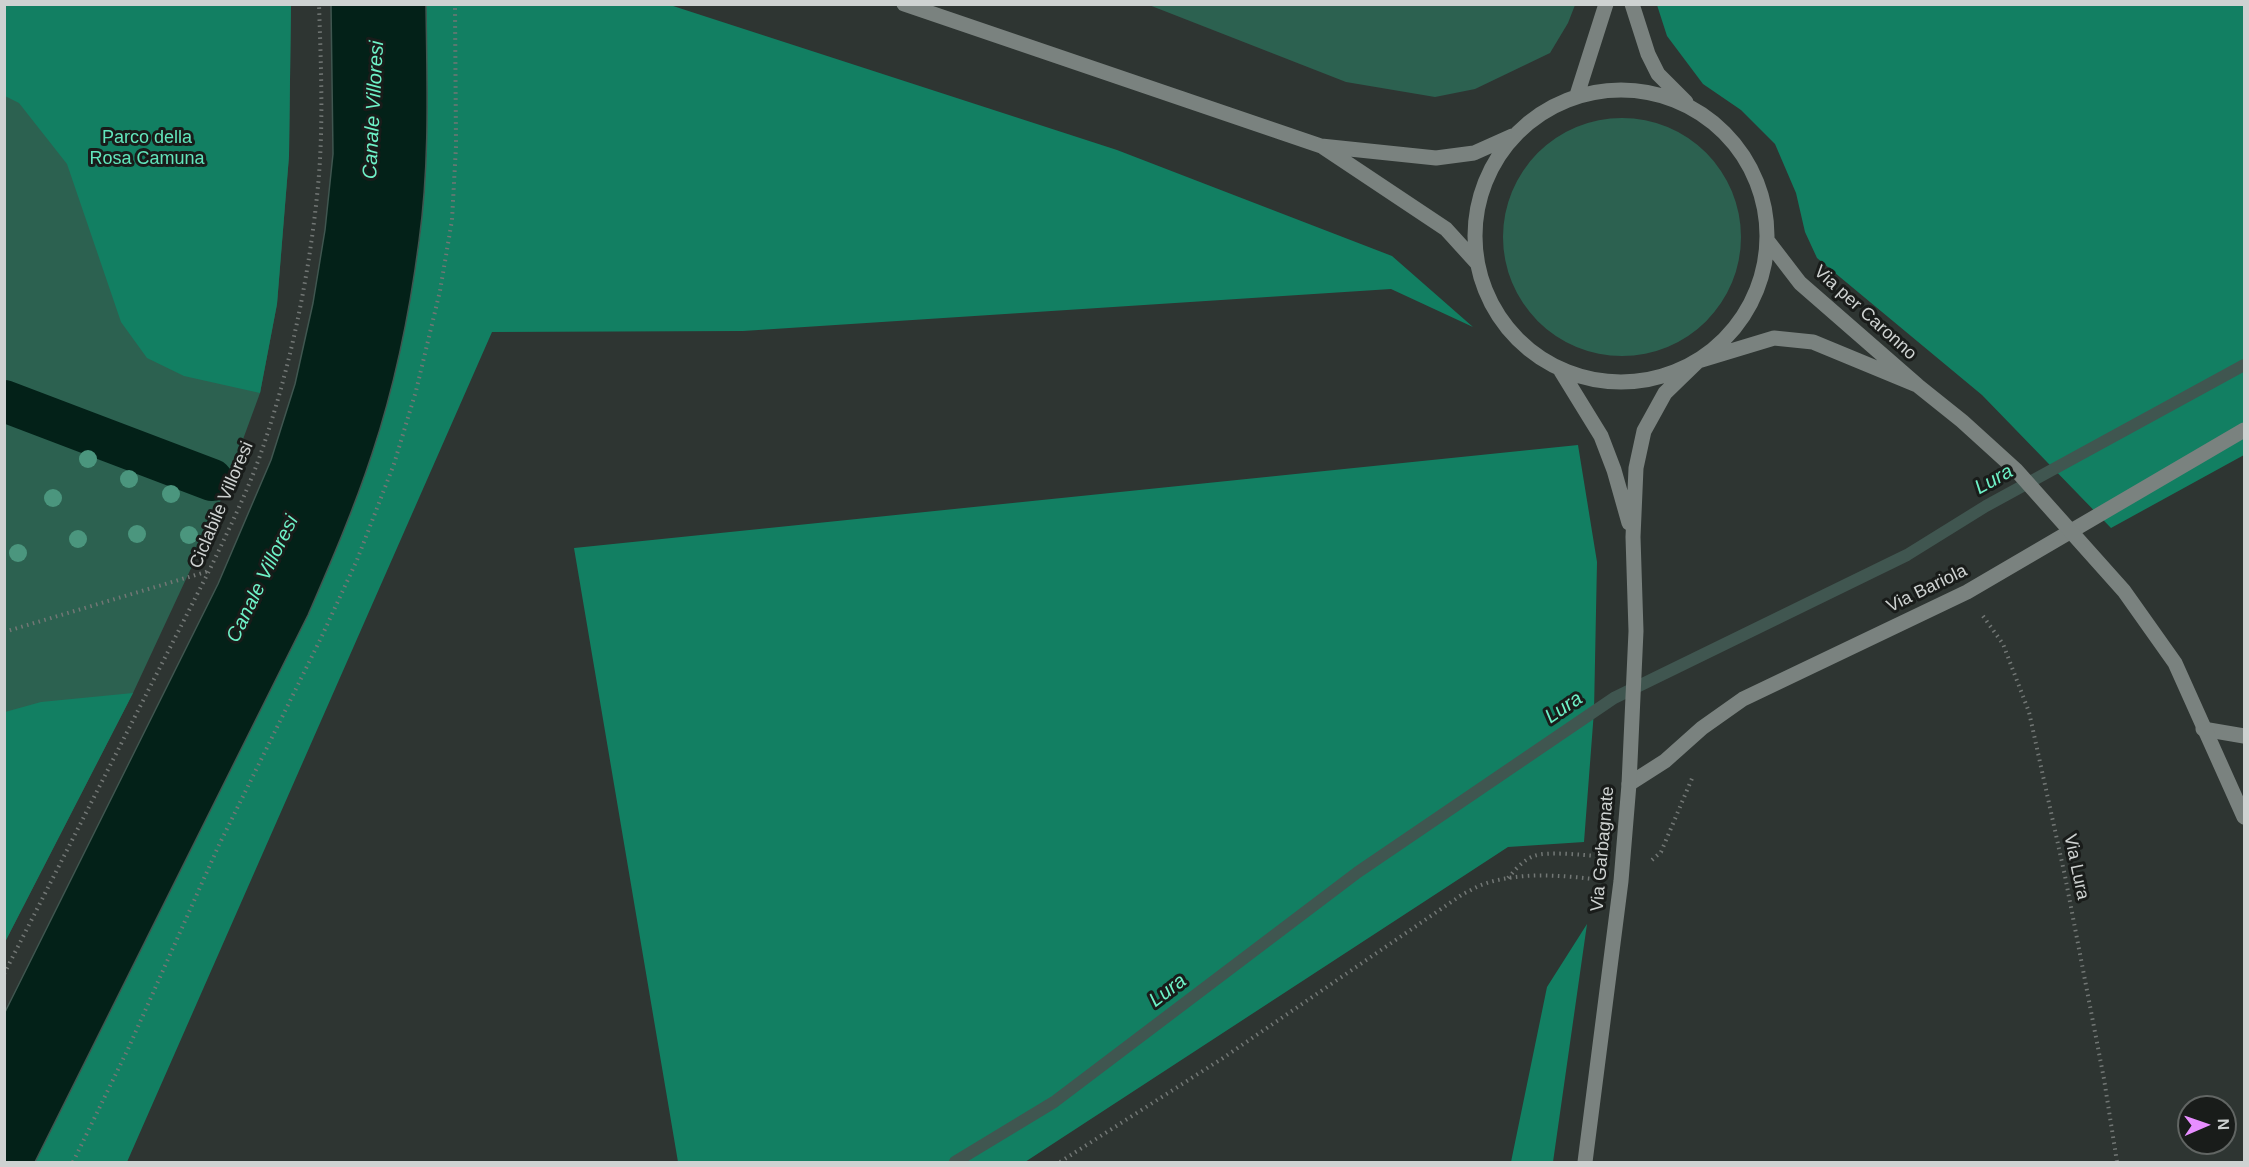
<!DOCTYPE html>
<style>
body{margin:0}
#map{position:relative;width:2249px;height:1167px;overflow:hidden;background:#2e3532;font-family:Helvetica,sans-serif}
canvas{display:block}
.frame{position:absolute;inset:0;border:6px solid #ced2d1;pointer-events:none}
.north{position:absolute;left:2177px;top:1095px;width:60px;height:60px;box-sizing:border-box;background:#191c1a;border:2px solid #616563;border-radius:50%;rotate:88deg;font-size:16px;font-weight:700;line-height:24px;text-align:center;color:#ced2d1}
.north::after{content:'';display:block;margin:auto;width:21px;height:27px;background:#e88eff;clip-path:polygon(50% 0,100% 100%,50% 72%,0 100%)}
</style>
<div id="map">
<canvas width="2249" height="1167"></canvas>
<div class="frame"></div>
<div class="north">N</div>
</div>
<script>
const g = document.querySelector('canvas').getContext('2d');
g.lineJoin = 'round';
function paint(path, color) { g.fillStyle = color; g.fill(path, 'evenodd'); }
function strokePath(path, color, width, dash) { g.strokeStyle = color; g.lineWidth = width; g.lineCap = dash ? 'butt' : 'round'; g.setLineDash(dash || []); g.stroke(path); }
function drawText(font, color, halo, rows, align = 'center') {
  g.font = font + ' Helvetica,sans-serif'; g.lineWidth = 6; g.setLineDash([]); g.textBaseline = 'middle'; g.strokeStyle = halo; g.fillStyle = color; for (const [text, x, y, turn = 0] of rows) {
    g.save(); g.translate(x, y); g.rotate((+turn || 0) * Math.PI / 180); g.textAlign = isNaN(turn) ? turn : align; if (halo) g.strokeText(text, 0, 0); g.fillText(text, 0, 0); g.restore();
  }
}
paint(new Path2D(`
 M5,5H291L289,156L277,304L260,393L213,521L133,693L5,942Z
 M1149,5H1575L1568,23L1550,53L1475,89L1435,97L1346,82Z
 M1503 237a119 119 0 1 1 238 0a119 119 0 1 1-238 0Z`), '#2c6150');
paint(new Path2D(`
 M5,4L291,5L289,156L277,304L260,393L184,376L147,358L121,322L67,164L19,103L5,96Z
 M426,5H670L1117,150L1392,256L1473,327L1391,289L743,331L492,332L127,1162H35L308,615C331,562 354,509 372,454C394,388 410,310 419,241C430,163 427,83 426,5Z
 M1657,5H2244V455L2111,528L1982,395L1817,258L1805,232L1796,193L1775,144L1741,110L1703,84L1667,36Z
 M1578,445L1597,562L1594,711L1584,842L1508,847L1025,1162H678L574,548Z
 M133,693L5,942V712L41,702Z
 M1587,924L1553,1162H1511L1547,987Z`), '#127f62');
const water = new Path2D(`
 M331,5H426C427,83 430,163 419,241C410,310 394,388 372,454C354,509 331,562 308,615L35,1162H5V1012L218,584L271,460L295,384L313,303L325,230L333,154Z`);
paint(water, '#032118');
strokePath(water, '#405650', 1.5);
strokePath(new Path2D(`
 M955,1162L1054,1102L1358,872L1614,698L1907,555L1986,506L2244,365`), '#405650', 12);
strokePath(new Path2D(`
 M4,401L212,480`), '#032118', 42);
strokePath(new Path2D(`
 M1983,616L2003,644L2029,712L2065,876L2104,1079L2117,1162
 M4,632L209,571
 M1652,860L1661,852L1693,776
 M1508,878C1515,870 1523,860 1534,856C1546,851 1582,855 1597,856
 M4,974L209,571C228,531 248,491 262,450C290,368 308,282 317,196C324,132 321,68 319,4
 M73,1162L128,1049L218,847L321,638L357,560L394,464L416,391L440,291L452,220L456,146L455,4
 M1060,1162L1223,1058L1463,894C1470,891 1477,886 1484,884C1518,872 1559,875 1593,879`), '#727775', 4, [1.5, 4.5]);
strokePath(new Path2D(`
 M2203,729L2244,736`), '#7a827f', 15);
strokePath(new Path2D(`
 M1629,784L1665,761L1702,728L1743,699L1967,592L2244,430`), '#7a827f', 15);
strokePath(new Path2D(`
 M904,4L1321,146L1436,158L1474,153L1512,136
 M1632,4L1648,54L1658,74L1686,102
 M1475 236a146 146 0 1 1 292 0a146 146 0 1 1-292 0Z
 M1577,95L1606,4
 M1323,147L1446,229L1476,262
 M1767,240L1800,283L1917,385L1962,421L2016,470L2124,591L2175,663L2244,817
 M1561,371L1601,436L1614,470L1629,523
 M1585,1162L1621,881L1629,784L1636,631L1633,537L1636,468L1644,431L1665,393L1698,361L1774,338L1813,342L1917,385`), '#7a827f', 15);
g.fillStyle = '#4b967e';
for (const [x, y] of [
 [88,459],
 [129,479],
 [171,494],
 [53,498],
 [137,534],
 [189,535],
 [78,539],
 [18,553]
]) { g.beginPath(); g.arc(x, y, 9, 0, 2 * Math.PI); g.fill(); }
drawText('18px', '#62e6bc', '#191c1a', [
 ["Parco della",147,138],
 ["Rosa Camuna",147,159]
]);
drawText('18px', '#ced2d1', '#191c1a', [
 ["Via per Caronno",1865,313,42],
 ["Ciclabile Villoresi",222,505,-67],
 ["Via Bariola",1927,589,-26],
 ["Via Garbagnate",1603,849,-85],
 ["Via Lura",2076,867,78]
]);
drawText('italic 20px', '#6ef1c7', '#191c1a', [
 ["Canale Villoresi",374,110,-87],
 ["Lura",1994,480,-29],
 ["Canale Villoresi",263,579,-64],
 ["Lura",1564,708,-34],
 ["Lura",1168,991,-37]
]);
</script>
